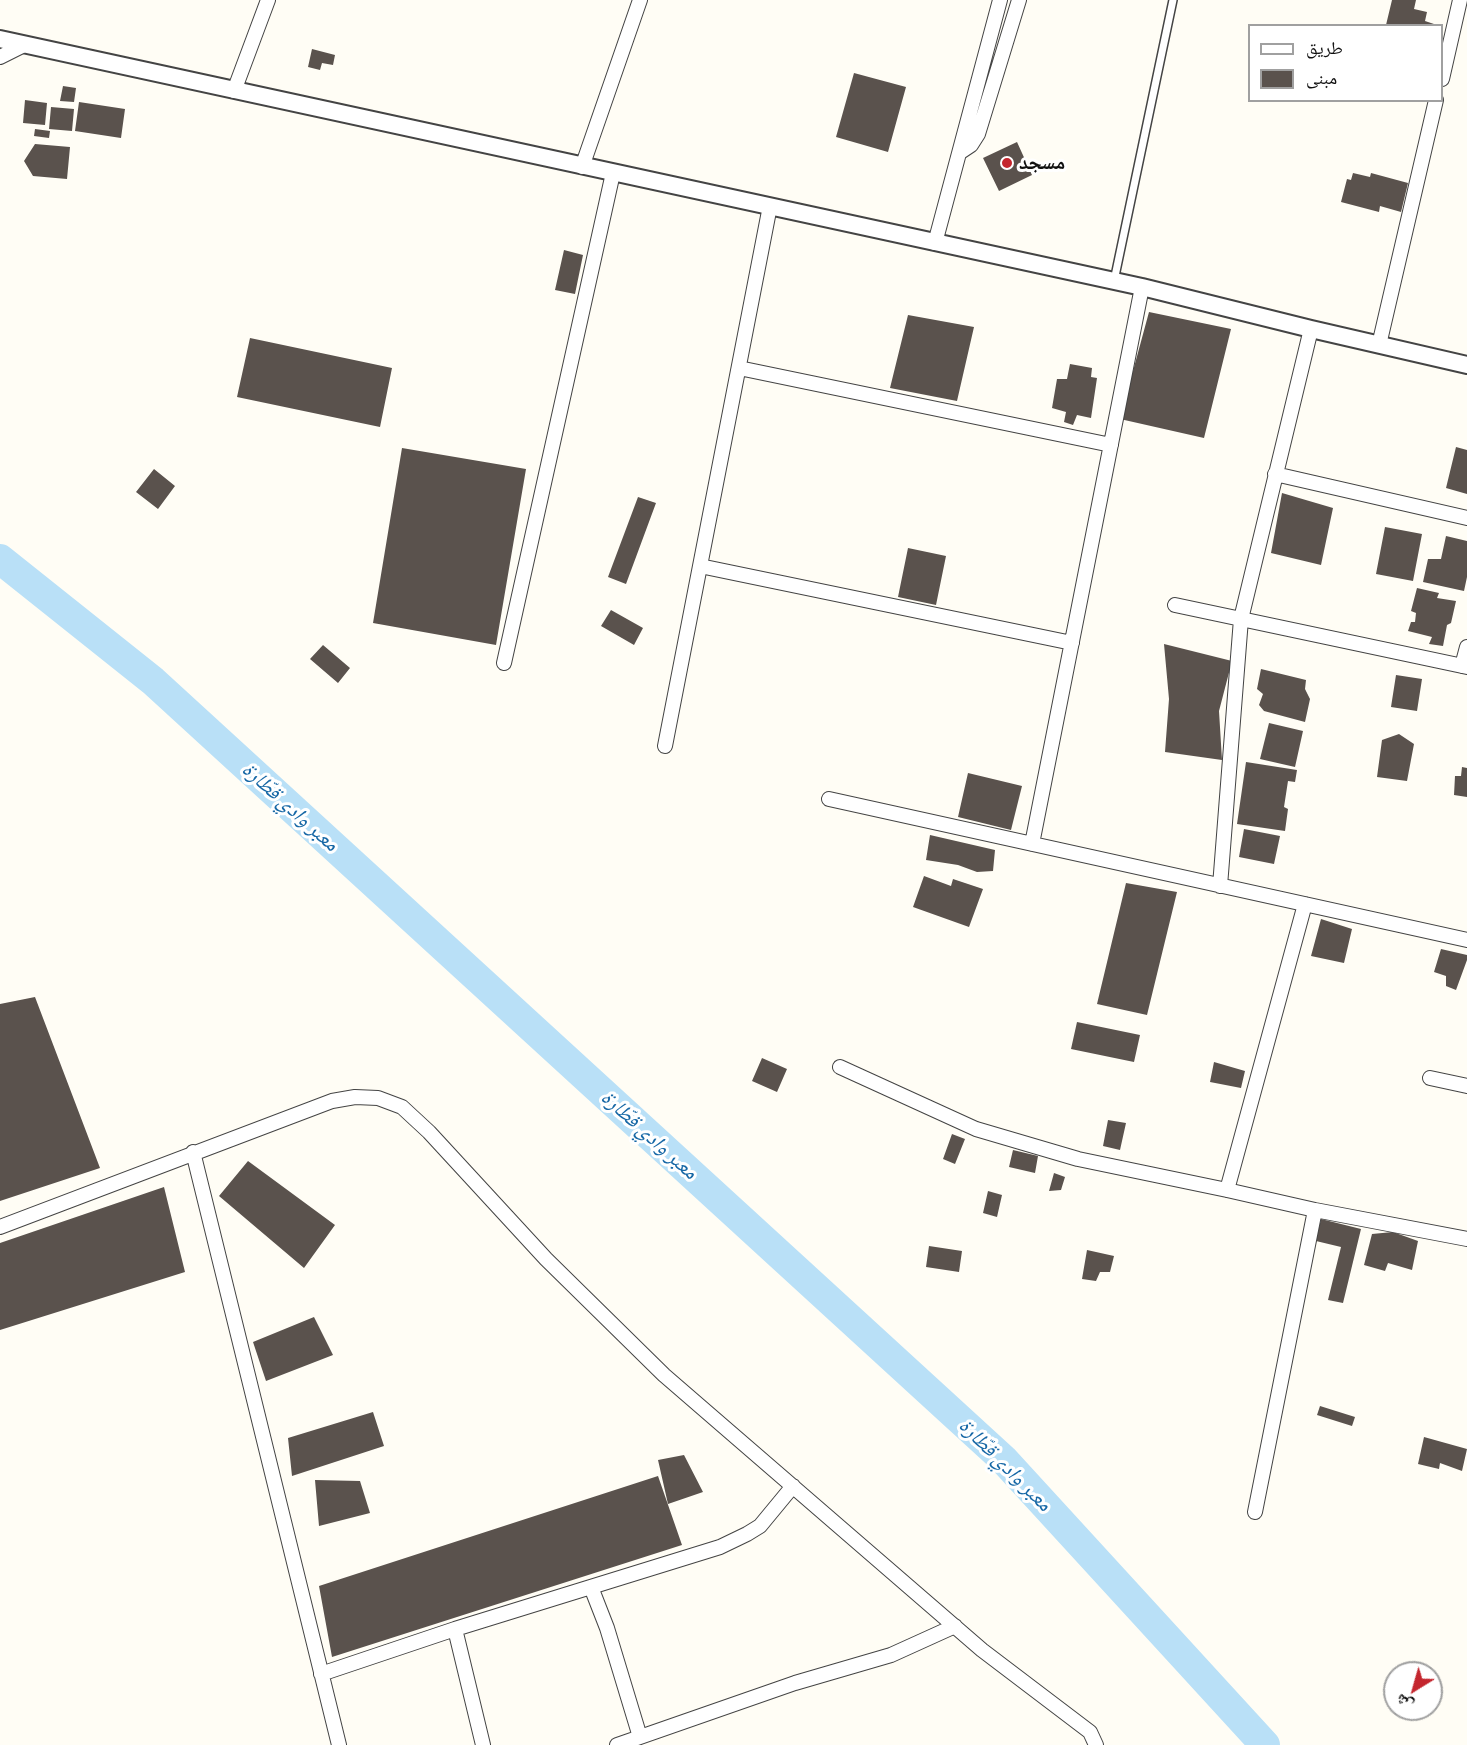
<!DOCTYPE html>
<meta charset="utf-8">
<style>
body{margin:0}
#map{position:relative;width:1467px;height:1745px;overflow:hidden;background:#fffdf5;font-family:Literata,"Noto Naskh Arabic",serif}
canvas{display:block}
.legend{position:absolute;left:1248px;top:24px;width:195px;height:78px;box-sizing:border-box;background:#fff;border:2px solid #a0a0a0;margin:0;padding:8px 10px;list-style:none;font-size:18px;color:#111}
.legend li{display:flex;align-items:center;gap:12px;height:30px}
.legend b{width:30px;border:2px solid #a0a0a0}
.north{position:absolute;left:1383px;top:1661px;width:60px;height:60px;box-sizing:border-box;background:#fff;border:2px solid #a0a0a0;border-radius:50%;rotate:217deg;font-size:16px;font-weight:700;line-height:24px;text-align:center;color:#111}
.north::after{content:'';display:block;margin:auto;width:21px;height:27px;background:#c4262e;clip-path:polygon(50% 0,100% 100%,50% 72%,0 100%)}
</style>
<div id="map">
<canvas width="1467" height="1745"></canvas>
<ul class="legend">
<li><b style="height:8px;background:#fff"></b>طريق</li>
<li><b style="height:16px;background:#5a524d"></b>مبنى</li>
</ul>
<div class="north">ش</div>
</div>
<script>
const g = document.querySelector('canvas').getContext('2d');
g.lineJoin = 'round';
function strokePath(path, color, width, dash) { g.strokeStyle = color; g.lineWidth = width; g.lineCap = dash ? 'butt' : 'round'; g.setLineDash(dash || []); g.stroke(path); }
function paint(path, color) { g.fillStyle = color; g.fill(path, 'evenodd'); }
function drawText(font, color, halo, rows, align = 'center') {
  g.font = font + ' Literata,"Noto Naskh Arabic",serif'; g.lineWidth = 6; g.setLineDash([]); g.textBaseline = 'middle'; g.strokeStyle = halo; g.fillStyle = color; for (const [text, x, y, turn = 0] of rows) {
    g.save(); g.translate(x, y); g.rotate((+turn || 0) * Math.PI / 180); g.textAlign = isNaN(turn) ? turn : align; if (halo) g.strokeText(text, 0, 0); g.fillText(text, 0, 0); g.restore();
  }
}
strokePath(new Path2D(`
 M0,559L153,681L1003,1459L1265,1745`), '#b9e0f7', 30);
paint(new Path2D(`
 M1392,0H1416L1414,9L1427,12L1425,21L1440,26L1386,25Z
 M312,49L335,55L333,65L322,63L320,70L308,67Z
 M854,73L906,87L888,152L836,137Z
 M63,86L76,88L74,102L60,101Z
 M25,100L47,103L45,125L23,123Z
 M79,102L125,109L121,138L75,131Z
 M51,107L74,109L72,131L49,129Z
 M35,129L50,131L49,138L34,136Z
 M1017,142L1032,175L999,191L983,158Z
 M35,144L70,147L67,179L33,176L24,161Z
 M1353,173L1370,177L1371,173L1408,183L1401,212L1380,206L1379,212L1341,202L1347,179L1351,180Z
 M564,250L583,255L575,294L555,290Z
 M1149,312L1231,329L1204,438L1120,419Z
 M908,315L974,327L957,401L890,388Z
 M250,338L392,368L380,427L237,397Z
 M1070,364L1092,368L1091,377L1097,378L1091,418L1077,415L1073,425L1064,422L1066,412L1052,408L1057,379H1067Z
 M1456,447L1467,450V494L1446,488Z
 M402,448L526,469L496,645L373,623Z
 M154,469L175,486L158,509L136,492Z
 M1282,493L1333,508L1321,565L1271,553Z
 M638,497L656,503L626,584L608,577Z
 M1385,527L1422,534L1413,581L1376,574Z
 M1446,536L1467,541V577L1464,591L1423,582L1428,559H1441Z
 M908,548L946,556L936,605L898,597Z
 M1417,588L1439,593L1437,598L1456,601L1451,623L1447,625L1443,646L1429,644L1432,637L1408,631L1411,622H1415L1416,613L1411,611Z
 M611,610L643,628L634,645L601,626Z
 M1164,644L1232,661L1219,711L1222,760L1165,752L1169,699Z
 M323,645L350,668L338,683L310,659Z
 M1261,669L1306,680L1305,689L1310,699L1305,722L1264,711L1259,705L1263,694L1257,689Z
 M1396,675L1422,679L1417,711L1391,707Z
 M1269,723L1303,731L1295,767L1260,759Z
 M1399,734L1414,744L1407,781L1377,777L1382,740Z
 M1246,762L1297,770L1295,782L1288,781L1284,807L1288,809L1285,831L1237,824Z
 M1462,767L1467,768V797L1454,795L1455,776H1461Z
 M968,773L1022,786L1011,830L958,817Z
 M1244,829L1280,836L1274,864L1239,857Z
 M930,835L995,850L993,871L977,872L958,865L926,860Z
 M924,876L951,886L953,879L983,889L969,927L913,907Z
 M1126,883L1177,892L1147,1015L1097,1004Z
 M1321,919L1352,929L1344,963L1311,956Z
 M1441,949L1467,955V960L1456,990L1446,986V976L1434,972Z
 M35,997L100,1168L0,1201V1004Z
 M1077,1022L1140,1035L1134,1062L1071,1049Z
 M762,1058L787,1069L777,1092L752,1081Z
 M1214,1062L1245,1071L1241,1088L1210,1082Z
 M1108,1120L1126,1123L1120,1150L1103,1146Z
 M952,1134L965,1139L955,1164L943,1159Z
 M1013,1150L1038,1156L1035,1173L1009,1167Z
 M248,1161L335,1225L304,1268L219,1196Z
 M1054,1173L1065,1177L1061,1190L1049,1191Z
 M164,1187L185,1272L0,1330V1243Z
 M988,1191L1002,1195L997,1217L983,1213Z
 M1321,1219L1361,1229L1343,1303L1328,1300L1341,1247L1316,1241Z
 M1393,1232L1418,1241L1412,1270L1388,1263L1385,1271L1364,1265L1372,1234Z
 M929,1246L962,1251L959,1272L926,1267Z
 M1087,1250L1114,1256L1110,1272H1100L1096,1281L1082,1279Z
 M314,1317L333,1355L266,1381L253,1342Z
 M1320,1406L1355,1417L1352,1426L1317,1415Z
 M373,1412L384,1446L292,1476L288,1438Z
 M1424,1437L1467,1449L1462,1471L1440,1463L1439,1469L1418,1464Z
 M684,1455L703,1492L668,1504L658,1460Z
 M658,1476L682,1545L332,1657L319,1586Z
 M315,1480L360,1481L370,1513L319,1526Z`), '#5a524d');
const service = new Path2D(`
 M1114,281L1173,0`);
const minor = new Path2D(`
 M0,57L24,45
 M1442,79L1460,0
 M234,91L268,0
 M959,153L971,145L978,134L1019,0
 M582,167L640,0
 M935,243L1000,0
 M1379,345L1436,100
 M739,368L1111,445
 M1275,474L1467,518
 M700,566L1072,643
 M1175,605L1467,667
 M504,663L613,173
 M1462,666L1467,647
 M665,746L770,206
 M829,799L1467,940
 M1032,844L1142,287
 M1220,886L1241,619L1311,329
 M840,1067L976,1129L1078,1159L1227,1190L1315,1210L1467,1239
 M1430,1078L1467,1086
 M193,1152L339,1745
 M1227,1190L1305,904
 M0,1227L332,1101L355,1097L378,1098L402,1107L429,1132L546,1259L664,1375L982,1650L1090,1732L1096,1745
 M1255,1512L1315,1210
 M591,1587L607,1628L640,1737
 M455,1629L483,1745
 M321,1674L455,1629L720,1547L747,1534L760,1526L793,1486
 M617,1745L795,1683L891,1655L955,1626`);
const tertiary = new Path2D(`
 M0,39L1142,287L1311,329L1467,365`);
strokePath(service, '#444', 10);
strokePath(minor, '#444', 16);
strokePath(tertiary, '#444', 20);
strokePath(service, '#fff', 7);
strokePath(minor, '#fff', 14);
strokePath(tertiary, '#fff', 16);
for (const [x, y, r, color] of [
 [1007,163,6,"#c4262e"]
]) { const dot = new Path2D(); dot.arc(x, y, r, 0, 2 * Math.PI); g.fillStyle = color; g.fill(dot); strokePath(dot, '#fff', 2); }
drawText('bold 20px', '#111', '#fff', [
 ["مسجد",1019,163]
], 'left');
drawText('italic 21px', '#1768a6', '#fff', [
 ["معبر وادي قطّارة",290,807,42],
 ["معبر وادي قطّارة",649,1135,42],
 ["معبر وادي قطّارة",1005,1465,45]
]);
</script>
